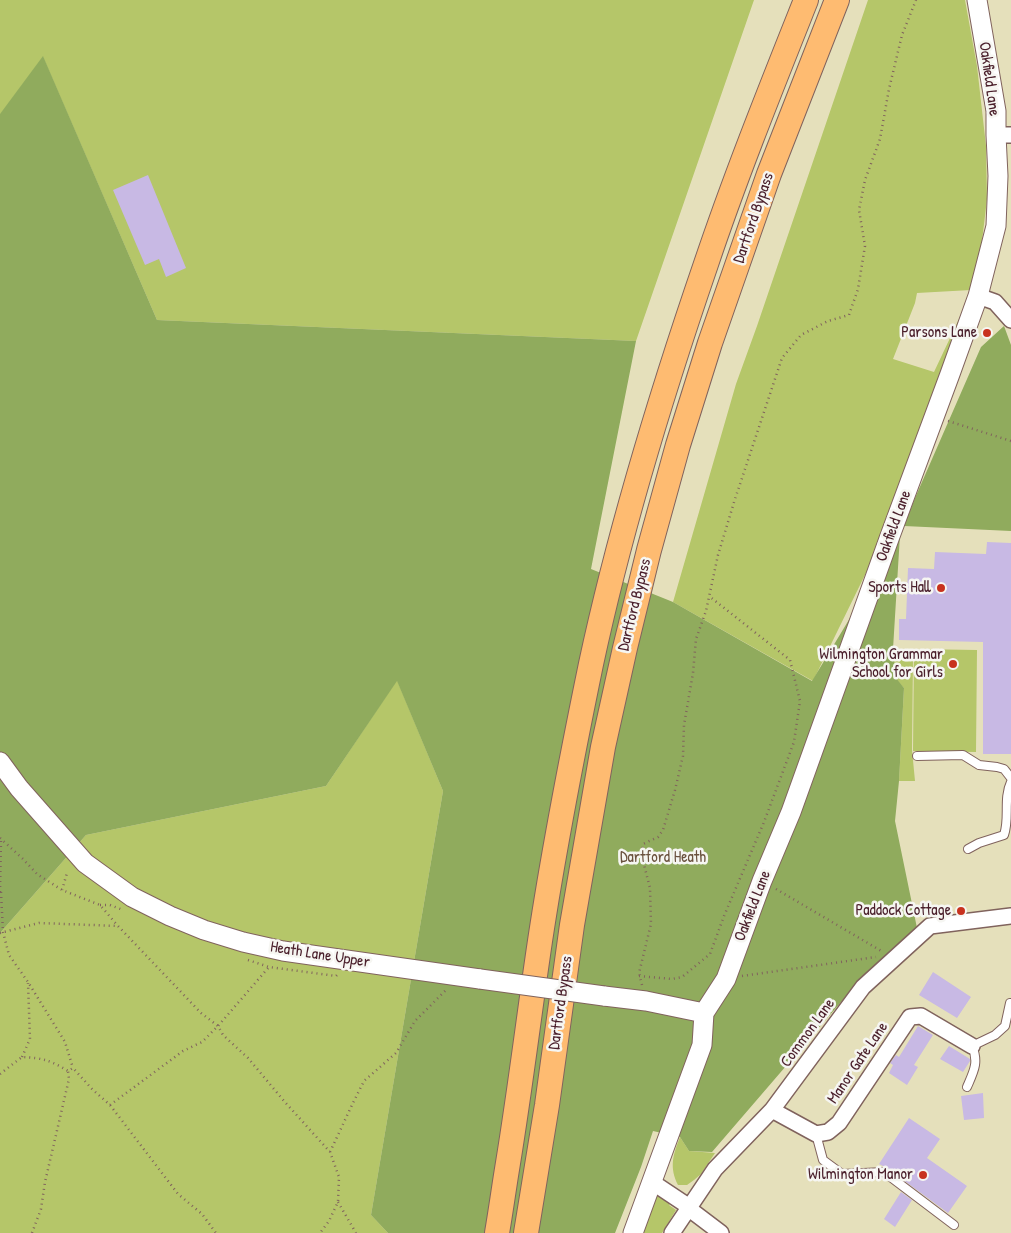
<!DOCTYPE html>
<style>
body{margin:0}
canvas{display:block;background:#e5e0bb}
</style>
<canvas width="1011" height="1233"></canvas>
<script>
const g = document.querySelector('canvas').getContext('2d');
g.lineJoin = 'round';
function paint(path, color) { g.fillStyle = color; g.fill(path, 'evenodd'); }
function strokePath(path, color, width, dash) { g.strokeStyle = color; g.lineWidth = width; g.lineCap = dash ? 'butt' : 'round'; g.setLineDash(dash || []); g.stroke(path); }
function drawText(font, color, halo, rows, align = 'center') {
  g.font = font + ' "Patrick Hand",sans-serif'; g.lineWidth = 5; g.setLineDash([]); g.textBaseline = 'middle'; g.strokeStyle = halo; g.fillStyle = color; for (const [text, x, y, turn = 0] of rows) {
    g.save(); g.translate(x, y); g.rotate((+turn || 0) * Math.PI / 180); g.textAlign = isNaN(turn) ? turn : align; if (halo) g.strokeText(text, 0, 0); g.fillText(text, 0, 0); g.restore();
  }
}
paint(new Path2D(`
 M0,0H754L636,341L157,320L43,57L0,115Z
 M868,0H965L977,66L986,146L987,199L982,241L971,290L917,293L915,303L893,359L934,372L959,319L960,321L885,534L813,681L673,602L736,384L757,326Z
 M893,649L913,658L912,750L915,781H899L904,688L896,679Z
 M914,649L977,650L976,752L913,751Z
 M397,680L443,791L371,1215L388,1233H0V933L86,835L326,786Z
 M680,1137L689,1151L715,1153L701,1174L694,1180L687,1185H678C669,1167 673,1155 680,1137Z
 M657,1194L670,1203L669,1205L676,1210L662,1233H643Z`), '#b5c669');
paint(new Path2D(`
 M43,56L157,320L636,341L591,569L673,602L812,681L900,535L893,649L896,678L904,688L899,781L895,821L917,928L854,987L712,1152L689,1151L680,1137L653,1131L641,1167L615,1233H388L371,1215L443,791L397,681L326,786L86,835L0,933V114Z
 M1004,326L1011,345V531L904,526L915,498L981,347Z`), '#90ab5d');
paint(new Path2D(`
 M148,175L186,268L166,277L159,259L145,265L113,190Z
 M987,542L1011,543V754H983V642L899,640V619H906L908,568L934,569L935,552L986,554Z
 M933,972L971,997L957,1018L919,995Z
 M918,1026L933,1035L914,1065L918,1067L907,1085L889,1073L893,1065L890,1063L896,1055L899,1057Z
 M949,1046L970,1059V1061L963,1072L940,1059Z
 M983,1093L984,1118L964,1120L961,1096Z
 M909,1118L940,1139L927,1158L967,1186L948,1213L887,1168L879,1164Z
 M901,1192L912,1200L895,1227L884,1219Z`), '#c8b9e4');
const service = new Path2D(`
 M917,756L963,755L979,765L997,767L1004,769L1011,778
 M968,849L979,843L1004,835C1010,818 1003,799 1011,782
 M967,1087C974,1071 979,1062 972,1046L995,1035L1005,1026L1010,1003
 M816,1134L823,1160L842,1174L884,1172L954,1225`);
const minor = new Path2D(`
 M996,135H1011
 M978,296L995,302L1011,320
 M772,1110L816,1134L828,1132L839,1123L910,1017L921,1016L972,1046
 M652,1182L685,1204L688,1208L721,1233
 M672,1233L715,1169L772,1110L863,987L930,926L1011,916`);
const tertiary = new Path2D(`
 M0,762L19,788L85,863L132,897L170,916L204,930L243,942L283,951L480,979
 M604,996L646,1001L704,1013
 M633,1233L702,1045L704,1013L726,979L762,881L791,812L890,536L950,374L978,296L996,226L998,176L996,135V111L977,0`);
const trunk = new Path2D(`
 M497,1233C501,1210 504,1187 508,1163C520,1090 529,1015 540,941C554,848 572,756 591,664C620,529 661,395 706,264C736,175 771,88 806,0
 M526,1233L547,1105L572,925L603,747L625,648L649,550L678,445L710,343L769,174L837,0`);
strokePath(service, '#80635d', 10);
strokePath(minor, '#80635d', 18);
strokePath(tertiary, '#80635d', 21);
strokePath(trunk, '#80635d', 26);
strokePath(new Path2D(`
 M948,421L1011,441
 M0,838L23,859L37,874L62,890L100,905L118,926L201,1013L218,1026L223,1035L248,1058L284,1101L330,1152L339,1177L338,1202L329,1221L320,1233
 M776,889L883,952
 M62,890L67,873
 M0,892L1,839
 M1,892L3,932L9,955L28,982L65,1042L73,1068
 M100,905H110L123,910
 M0,933L39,923L118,926
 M248,960L269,967L336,976L338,974
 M639,976L672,979L682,977L710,954L724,916L764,822L794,742L800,701L790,660L709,596
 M742,976L876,957
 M642,985L639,973L651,924L650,888L642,857L643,844L658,837L663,830L675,790L683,756L684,725L693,673L696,639L706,611L718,555L735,499L782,358L801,335L828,321L849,315L858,289L865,246L859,210L865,180L880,139L889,89L902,35L916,0
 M22,1057L30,1039L28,983
 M0,1074L22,1057C42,1058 50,1060 68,1071L73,1068L92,1089L110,1105L178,1194L202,1214L216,1233
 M110,1105L183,1051L202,1042L218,1026L269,967
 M330,1152L352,1105L364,1081L396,1053L415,1021L447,989
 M338,1202L356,1233
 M32,1233L41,1209L45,1182L69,1079L68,1071`), '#80635d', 2.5, [1, 4]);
strokePath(service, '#fff', 8);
strokePath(minor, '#fff', 15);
strokePath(tertiary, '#fff', 19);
strokePath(trunk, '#febb71', 24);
const tertiaryBridge = new Path2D(`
 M480,979L604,996`);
strokePath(tertiaryBridge, '#80635d', 21, []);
strokePath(tertiaryBridge, '#fff', 19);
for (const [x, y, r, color] of [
 [987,333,5,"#c8321e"],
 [941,588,5,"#c8321e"],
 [953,664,5,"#c8321e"],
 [961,911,5,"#c8321e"],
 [923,1175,5,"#c8321e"]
]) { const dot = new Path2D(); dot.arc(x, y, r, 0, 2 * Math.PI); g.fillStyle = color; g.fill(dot); strokePath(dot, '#f6f6f2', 2); }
drawText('16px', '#4a1f2b', '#f6f6f2', [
 ["Oakfield Lane",989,79,82],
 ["Dartford Bypass",754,218,-71],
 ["Oakfield Lane",894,526,-70],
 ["Dartford Bypass",635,605,-76],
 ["Oakfield Lane",753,906,-69],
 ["Heath Lane Upper",320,955,9],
 ["Dartford Bypass",561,1003,-82],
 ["Common Lane",808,1033,-54],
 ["Manor Gate Lane",858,1063,-56]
]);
drawText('16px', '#4a1f2b', '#f6f6f2', [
 ["Parsons Lane",977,333],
 ["Sports Hall",931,588],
 ["Wilmington Grammar",943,655],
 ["School for Girls",943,673],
 ["Paddock Cottage",951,911],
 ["Wilmington Manor",913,1175]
], 'right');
drawText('16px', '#6a513e', '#f6f6f2', [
 ["Dartford Heath",663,858]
]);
</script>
